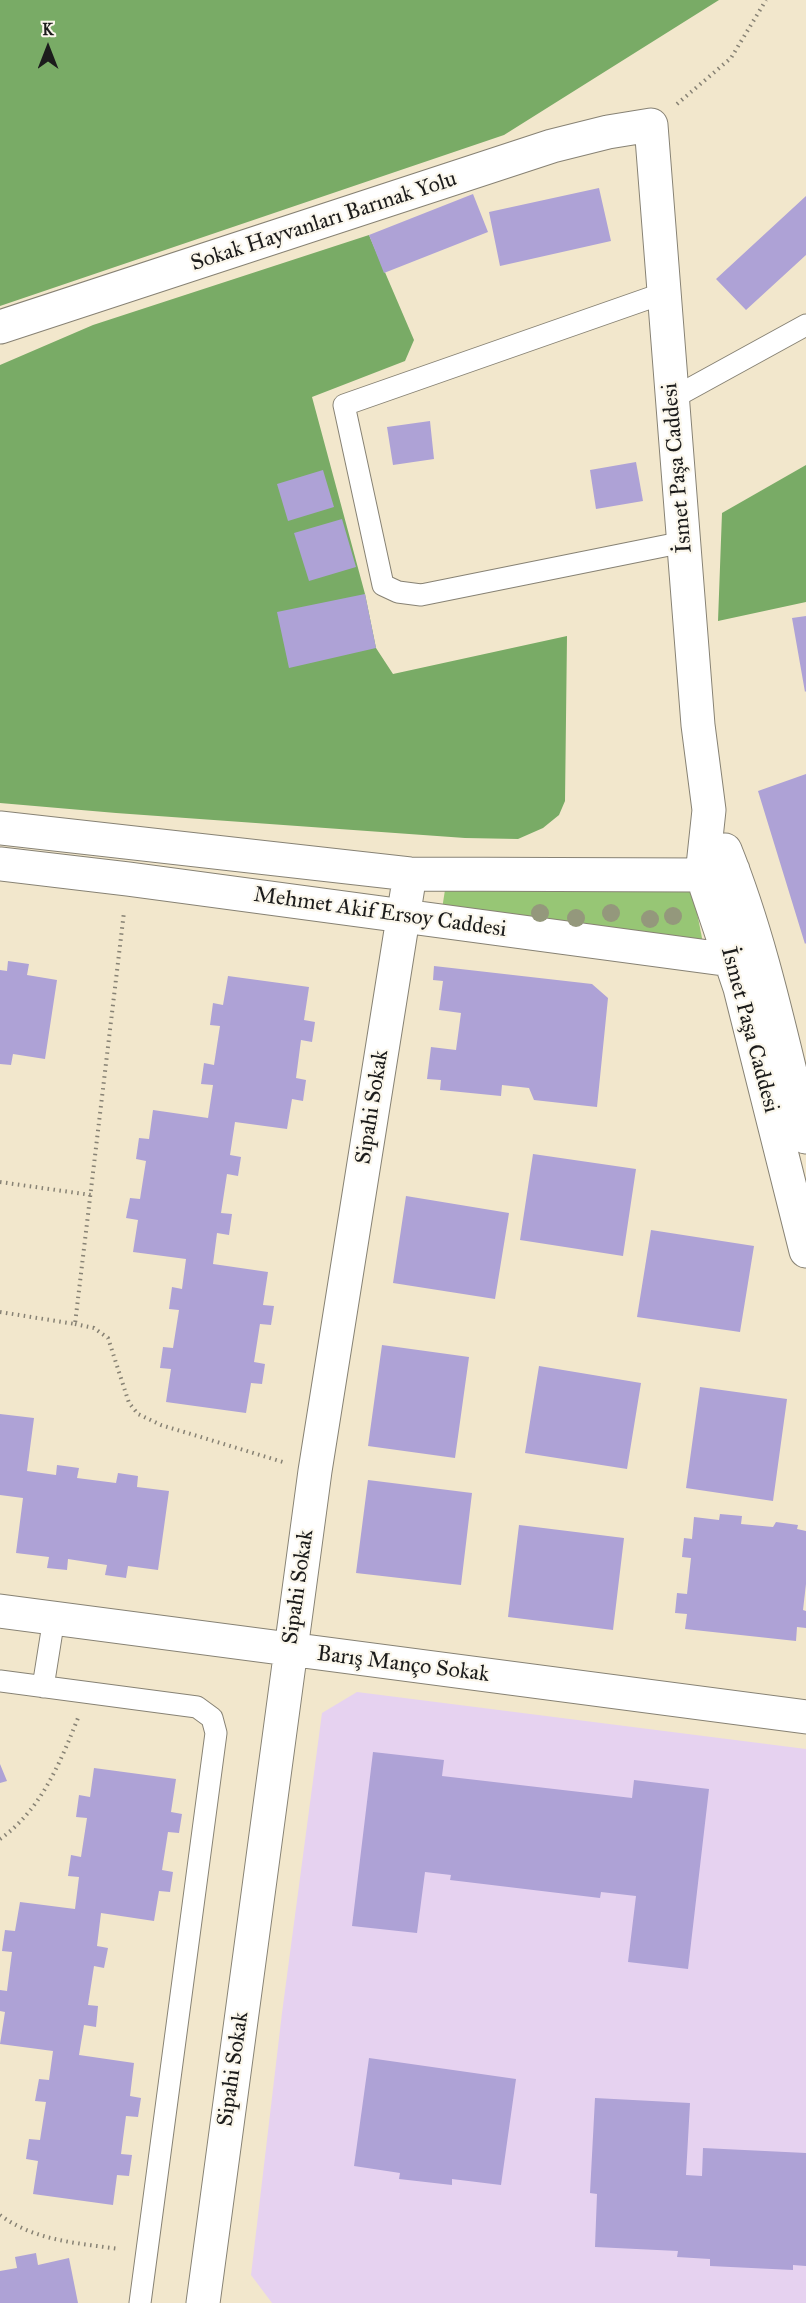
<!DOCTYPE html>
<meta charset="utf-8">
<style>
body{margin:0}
#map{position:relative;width:806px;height:2303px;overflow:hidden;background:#f2e7cc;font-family:"IM FELL Great Primer",serif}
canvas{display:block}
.north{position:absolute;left:18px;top:18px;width:60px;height:60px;-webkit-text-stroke:4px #fbf7ec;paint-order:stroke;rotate:0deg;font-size:16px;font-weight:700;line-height:24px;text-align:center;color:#1c1c1c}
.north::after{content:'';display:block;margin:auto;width:21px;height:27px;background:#1c1c1c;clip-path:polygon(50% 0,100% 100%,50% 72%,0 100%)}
</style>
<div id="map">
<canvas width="806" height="2303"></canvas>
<div class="north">K</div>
</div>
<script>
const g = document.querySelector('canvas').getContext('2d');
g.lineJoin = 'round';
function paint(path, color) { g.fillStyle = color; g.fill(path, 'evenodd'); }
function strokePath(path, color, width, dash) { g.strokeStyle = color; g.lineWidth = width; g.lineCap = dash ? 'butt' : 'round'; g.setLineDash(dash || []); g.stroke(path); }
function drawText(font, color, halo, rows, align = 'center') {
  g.font = font + ' "IM FELL Great Primer",serif'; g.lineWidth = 4.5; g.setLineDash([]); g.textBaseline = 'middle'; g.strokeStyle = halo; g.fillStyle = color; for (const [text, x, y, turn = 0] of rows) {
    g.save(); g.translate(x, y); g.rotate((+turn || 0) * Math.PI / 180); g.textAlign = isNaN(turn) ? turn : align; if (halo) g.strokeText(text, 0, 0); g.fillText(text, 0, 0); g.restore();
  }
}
paint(new Path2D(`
 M357,1692L806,1749V2303H272L251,2275L282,2013L322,1713Z`), '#e6d2f0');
paint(new Path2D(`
 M692,887L703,943L442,909L445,890Z`), '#97c675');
paint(new Path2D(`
 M0,0H719L504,135L0,306Z
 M369,235L414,340L405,361L312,397L365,594L376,648L393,674L567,636L565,801L559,815L543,828L518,839L465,838L116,813L0,803V365L93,325Z
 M806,465V602L718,621L722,513Z`), '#79ab66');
paint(new Path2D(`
 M599,188L611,241L500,266L489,212Z
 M473,194L488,232L384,273L369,235Z
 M806,196V255L746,310L716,279Z
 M430,421L434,459L393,465L387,427Z
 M636,462L643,501L596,509L590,470Z
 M323,470L334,507L288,521L277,484Z
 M342,519L356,567L309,581L294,533Z
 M365,594L376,648L289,668L277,612Z
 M806,616V691L805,692L792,618Z
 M806,774V943L805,944L758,791Z
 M8,961L29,964L27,975L57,980L45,1059L13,1054L11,1065L0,1064V970L7,971Z
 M434,966L592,984L608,998L597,1107L534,1100L529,1088L502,1085L501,1096L440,1090L441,1080L427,1079L431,1047L456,1050L461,1013L439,1010L443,981L433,980Z
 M228,976L309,987L304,1020L315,1022L312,1042L301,1040L296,1078L306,1080L303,1101L292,1099L287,1129L235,1122L230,1155L241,1157L238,1176L227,1174L221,1213L232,1214L229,1235L217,1233L213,1264L268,1272L263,1305L274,1306L271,1325L260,1324L254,1362L265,1364L262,1384L251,1383L246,1413L166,1402L171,1369L160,1368L163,1347L173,1348L179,1310L169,1309L172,1287L182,1289L186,1259L133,1252L138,1220L126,1218L130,1198L140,1199L146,1161L136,1159L139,1138L149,1139L153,1110L208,1118L213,1085L201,1084L204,1063L214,1065L220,1026L210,1025L213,1003L223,1005Z
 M533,1154L636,1169L623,1256L520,1240Z
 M406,1196L509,1213L495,1299L393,1283Z
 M651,1230L754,1246L740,1332L637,1317Z
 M382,1345L469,1357L455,1458L368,1446Z
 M539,1366L641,1383L627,1469L525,1453Z
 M700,1387L787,1399L773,1501L686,1488Z
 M0,1414L34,1418L27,1471L56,1475L57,1465L79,1468L77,1478L116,1483L118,1473L138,1476L137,1487L169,1491L158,1570L128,1566L126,1578L105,1575L107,1565L68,1559L67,1570L47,1568L49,1557L16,1553L23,1498L0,1495Z
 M368,1480L472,1493L461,1585L356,1573Z
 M720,1514L742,1516L741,1524L773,1527L776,1522L798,1525L797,1529L806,1531V1584L803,1610L806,1611V1628L797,1627L796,1641L685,1629L687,1614L675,1613L677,1593L687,1594L691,1558L682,1557L684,1538L692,1539L694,1517L719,1520Z
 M519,1525L624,1538L613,1630L508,1617Z
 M373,1752L444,1760L442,1776L632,1798L634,1780L709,1789L688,1969L628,1962L636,1896L601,1892L600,1898L450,1880L451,1875L425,1872L417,1933L352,1926Z
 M0,1764L7,1781L0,1783Z
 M94,1768L176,1779L171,1812L182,1814L179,1833L168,1832L162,1870L173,1872L170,1892L159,1891L154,1921L101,1913L97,1946L108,1948L104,1968L94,1966L88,2005L98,2006L96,2027L84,2025L79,2055L134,2063L130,2096L141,2098L138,2117L126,2116L121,2154L132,2155L129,2176L117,2175L113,2205L33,2194L38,2161L26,2159L29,2139L40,2140L46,2102L35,2101L39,2079L49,2080L53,2051L0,2044L5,2012L0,2011V1990L7,1991L12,1952L2,1951L5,1930L15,1931L20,1902L75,1909L79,1877L68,1876L71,1855L81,1857L87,1818L76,1817L79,1795L90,1797Z
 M369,2058L516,2079L501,2185L452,2179V2185L399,2179L400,2173L354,2166Z
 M595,2098L690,2103L686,2175L702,2176L703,2148L806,2153V2266L793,2265V2270L710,2266V2259L677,2257L678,2251L595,2247L597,2194L590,2193Z
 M36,2253L38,2265L69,2258L78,2303H0V2271L17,2268L15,2257Z`), '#aea2d6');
const service = new Path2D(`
 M664,293L344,405L383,585L398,592L421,595L684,542
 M673,398L806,325
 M0,1681L197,1707L212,1718L216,1733L140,2303
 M43,1687L54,1618`);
const minor = new Path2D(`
 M0,327L552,146L608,132L651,125L698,725L709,810L702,875L740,988L806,1251
 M0,828L410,874L702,875L733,870
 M725,850C762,942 782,1041 806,1137
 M0,864L128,879L731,960L761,961
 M0,1611L806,1717
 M203,2303L315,1471L410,874`);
strokePath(service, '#878274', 23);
strokePath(minor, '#878274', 35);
strokePath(new Path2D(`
 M677,104L731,58L766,0
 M0,1182L91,1195
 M0,1312L75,1324L124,912
 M75,1324L94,1328L108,1338L129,1403L138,1414L161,1425L283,1462
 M0,1839C41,1810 60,1763 78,1718
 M0,2215C35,2241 78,2243 119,2249`), '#878274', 4, [1.5, 4.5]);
strokePath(service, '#fff', 21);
strokePath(minor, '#fff', 33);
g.fillStyle = '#94987c';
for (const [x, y] of [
 [540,913],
 [611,913],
 [673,916],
 [576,918],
 [650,919]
]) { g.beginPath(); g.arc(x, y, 9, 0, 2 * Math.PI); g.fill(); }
drawText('22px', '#1c1c1c', '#fbf7ec', [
 ["Sokak Hayvanları Barınak Yolu",324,222,-18],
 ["İsmet Paşa Caddesi",678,468,-95],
 ["Mehmet Akif Ersoy Caddesi",380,913,8],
 ["İsmet Paşa Caddesi",749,1030,75],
 ["Sipahi Sokak",373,1107,-81],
 ["Sipahi Sokak",299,1587,-82],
 ["Barış Manço Sokak",403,1665,7],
 ["Sipahi Sokak",234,2069,-82]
]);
</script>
